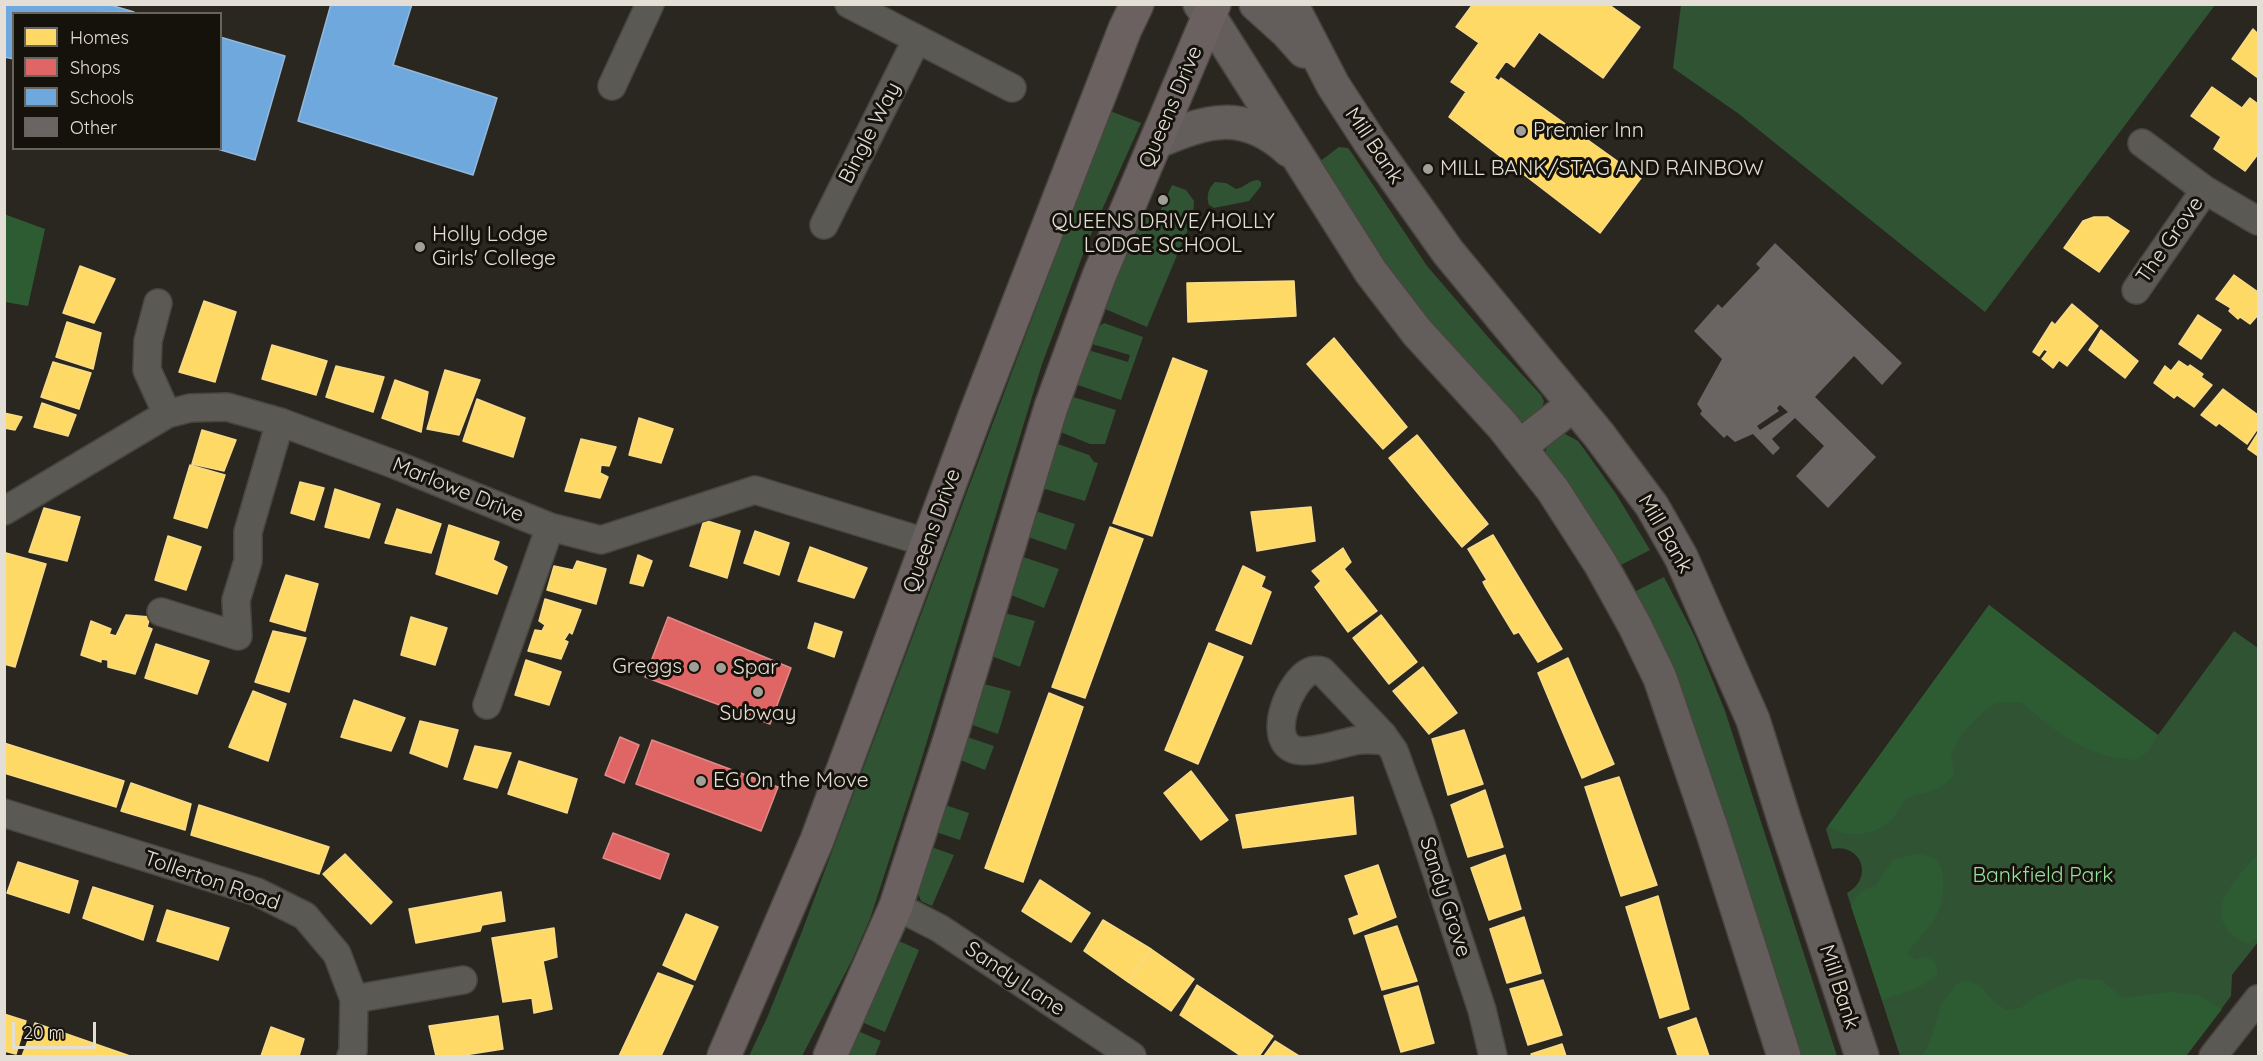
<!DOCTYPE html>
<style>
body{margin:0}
#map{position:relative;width:2263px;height:1061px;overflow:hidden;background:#2a2720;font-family:Quicksand,sans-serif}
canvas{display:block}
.frame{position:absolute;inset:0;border:6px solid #e3dfd6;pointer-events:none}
.legend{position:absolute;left:12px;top:12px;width:210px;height:138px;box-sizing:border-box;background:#15120c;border:2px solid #67645d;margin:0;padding:8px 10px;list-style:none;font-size:18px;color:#e3dfd6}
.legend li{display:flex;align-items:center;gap:12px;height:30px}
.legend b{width:30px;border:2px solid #67645d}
.scale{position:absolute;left:12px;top:1022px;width:84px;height:27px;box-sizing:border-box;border:3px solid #e3dfd6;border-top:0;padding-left:8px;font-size:18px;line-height:21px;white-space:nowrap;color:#e3dfd6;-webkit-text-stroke:4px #15120c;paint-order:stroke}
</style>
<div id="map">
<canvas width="2263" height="1061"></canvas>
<div class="frame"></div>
<ul class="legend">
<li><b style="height:16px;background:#ffd966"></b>Homes</li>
<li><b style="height:16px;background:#e06666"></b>Shops</li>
<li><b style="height:16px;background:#6fa8dc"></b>Schools</li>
<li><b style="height:16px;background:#6a6563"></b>Other</li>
</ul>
<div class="scale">20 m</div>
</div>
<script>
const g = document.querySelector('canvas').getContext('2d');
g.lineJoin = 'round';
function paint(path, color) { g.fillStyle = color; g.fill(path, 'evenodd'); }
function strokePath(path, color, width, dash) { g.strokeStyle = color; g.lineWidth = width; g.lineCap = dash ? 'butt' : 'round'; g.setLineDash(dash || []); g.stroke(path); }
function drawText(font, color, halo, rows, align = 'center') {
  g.font = font + ' Quicksand,sans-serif'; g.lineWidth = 6; g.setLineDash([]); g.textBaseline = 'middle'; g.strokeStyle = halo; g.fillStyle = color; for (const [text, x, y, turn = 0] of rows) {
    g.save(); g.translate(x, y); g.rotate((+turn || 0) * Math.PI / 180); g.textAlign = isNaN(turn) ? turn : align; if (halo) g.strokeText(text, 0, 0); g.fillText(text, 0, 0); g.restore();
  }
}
paint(new Path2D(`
 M1681,5V4L2215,5L1985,312L1739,114L1673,68Z
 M1110,111L1141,123L1088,241L1042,364L917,774L870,919L851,962L802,1056H749L767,1018L801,934Z
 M1339,147L1348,148L1351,152L1427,266L1494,344L1541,395L1544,401L1541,412L1528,422L1515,420L1399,287L1319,162Z
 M1258,180L1261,182V186L1249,201L1214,208L1209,205C1206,197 1208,188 1215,182L1226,183L1236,189C1246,187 1247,181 1258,180Z
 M1172,185L1186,190L1194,201L1193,217L1147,327L1103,308L1144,209L1158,216Z
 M1104,323L1143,337L1121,400L1078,385L1075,380L1088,350L1128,362L1130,355L1092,344L1098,327Z
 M1070,396L1116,410L1105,444H1090L1058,431Z
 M1565,434L1578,441L1584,449L1616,494L1650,550L1617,567L1545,456L1547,444L1558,435Z
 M1055,443L1089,455L1094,462L1098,463L1085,501L1045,489L1042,484Z
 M1039,512L1075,524L1066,550L1025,536L1032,514Z
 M1023,557L1059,569L1044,608L1011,595Z
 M1664,577L1695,637L1725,711L1837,1056H1798L1632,593Z
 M1989,605L2158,735L2234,631L2258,648V942L2232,975L2231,996L2186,1056H1900L1847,893C1874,879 1862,843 1832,849L1826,829Z
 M1005,613L1035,621L1020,667L989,655Z
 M980,683L1011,691L998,734L967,723Z
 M964,736L994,746L985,770L958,759Z
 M942,804L969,813L960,840L933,831Z
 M931,847L954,855L932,906L921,901L917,891Z
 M899,941L919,950L885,1032L864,1023L863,1017Z
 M860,1032L881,1041L875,1056H844L855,1033Z`), '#305433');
paint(new Path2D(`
 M4,214L45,229L28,306L5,302Z
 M1989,605L2158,735L2147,752L2136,760C2083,756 2059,734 2021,702L1996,703L1984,711L1962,733L1951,753L1954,774C1941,794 1925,790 1905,799C1900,806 1896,815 1891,820C1874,836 1847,839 1828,826Z
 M1915,854C1922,855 1931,856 1937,861C1949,874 1942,908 1934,920C1926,933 1914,941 1907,954L1916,960L1923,957L1934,960L1937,968V975L1916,989L1882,1000L1851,906C1858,894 1862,888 1876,886L1893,860Z
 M2258,854V938L2247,944C2242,941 2235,938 2231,933C2204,907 2241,874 2258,854Z
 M2079,979L2101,980L2122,998L2170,992L2197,995L2222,1009L2186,1056H1923L1932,1036L1942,1003L1958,983L1969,981L1980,986L1994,1002L2006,1010L2021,1008L2037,996Z`), '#2d5c33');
const homes = new Path2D(`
 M1473,4H1608L1640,27L1603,78L1539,32L1514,67L1506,61L1494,78L1499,81L1501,78L1641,178L1600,233L1449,117L1466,92L1451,82L1479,43L1456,27Z
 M2253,29L2258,34V78L2232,59Z
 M2212,87L2242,108L2250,98L2258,104V154L2245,171L2214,149L2221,137L2191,116Z
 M2094,217H2108L2129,231L2099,272L2064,248L2083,221Z
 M80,266L115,279L94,323L63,313Z
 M2234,275L2258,292V315L2250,324L2240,317L2238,319L2229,311L2231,308L2216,299Z
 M1294,281L1296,316L1188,322L1187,283Z
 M204,301L236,312L215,382L179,372Z
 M2072,304L2098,326L2067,366L2059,360L2053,368L2042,359L2048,351L2044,349L2039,356L2033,352L2052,322L2055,325Z
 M2198,315L2221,330L2201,359L2179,344Z
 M67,322L101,333L93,369L56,357Z
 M2101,330L2138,361L2125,378L2089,350Z
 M1334,338L1407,427L1383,449L1307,364Z
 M272,345L327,361L316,395L262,379Z
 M1173,358L1207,371L1152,536L1113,523Z
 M2179,361L2188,367L2190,365L2203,374L2201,377L2212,385L2194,407L2177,395L2174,398L2154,383L2165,366L2171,371Z
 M53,362L91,373L79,409L41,397Z
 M336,366L384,377L373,412L326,397Z
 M445,370L480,380L459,435L427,429Z
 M395,380L428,392L421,432L382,418Z
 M2223,389L2258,415V428L2247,444L2219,423L2216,426L2201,415Z
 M477,399L525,418L513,457L463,441Z
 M42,403L76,415L68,436L34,427Z
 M4,413L22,417L15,430L4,428Z
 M639,418L673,429L661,463L629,455Z
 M202,430L236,440L224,471L192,464Z
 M2258,433V456L2248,449Z
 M1417,435L1488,524L1462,547L1389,458Z
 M581,439L616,447L609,466L601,465L600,473L608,477L600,498L565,491Z
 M190,465L225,475L207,528L174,518Z
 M300,482L324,488L314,520L291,513Z
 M335,489L380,504L369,538L325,527Z
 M1311,507L1315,541L1257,551L1251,512Z
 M44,508L80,517L67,561L29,552Z
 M397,509L441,524L431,553L385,543Z
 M704,520L740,531L727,578L690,566Z
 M449,525L499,542L493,560L507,567L497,594L436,574Z
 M1110,527L1143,539L1085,698L1052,687Z
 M755,531L789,543L779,575L744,563Z
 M1493,535L1562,649L1538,662L1519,632L1514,634L1485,586L1483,582L1487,580L1468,549Z
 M168,536L201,547L186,590L155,580Z
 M810,547L867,568L854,598L798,581Z
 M1343,548L1351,562L1344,569L1377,611L1348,632L1315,587L1321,581L1312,571Z
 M6,553L46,564L15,667L4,664V561Z
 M638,555L652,561L643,586L630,583Z
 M577,561L606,569L596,604L547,590L554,566L573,570Z
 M1243,566L1265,577L1261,587L1271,592L1251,644L1216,630Z
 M286,575L318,584L305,631L270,621Z
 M545,599L581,610L572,634L569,632L564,640L568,642L561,659L528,651L535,630L542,631L545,625L539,621Z
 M126,615L150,617L147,627L152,629L135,674L108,667V660L101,659V662L81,655L91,621L111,629L109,634L116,636Z
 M1381,615L1417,662L1389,684L1353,638Z
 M411,617L447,628L435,665L401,655Z
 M815,623L842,632L834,657L808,648Z
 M273,631L306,638L289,692L255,682Z
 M1209,643L1243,657L1198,764L1165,750Z
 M156,644L209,661L197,694L145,678Z
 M1568,658L1614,764L1582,778L1538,673Z
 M526,660L561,672L549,705L515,695Z
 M1423,667L1457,713L1429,734L1393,691Z
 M253,691L286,704L268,761L229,747Z
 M1049,693L1083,707L1023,882L985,868Z
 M354,700L405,718L391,751L341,737Z
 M420,721L458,730L447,767L410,753Z
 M1464,730L1483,784L1448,795L1432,739Z
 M4,743L124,781L116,807L4,773Z
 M475,746L511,753L497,788L464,779Z
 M519,761L577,779L567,813L508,794Z
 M1191,771L1228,820L1201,840L1164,793Z
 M1619,777L1657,885L1621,896L1585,787Z
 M131,783L191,804L185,830L121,811Z
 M1485,790L1503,847L1468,857L1451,805Z
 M1353,797L1356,834L1243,848L1236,815Z
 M199,805L329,847L319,874L191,835Z
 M345,854L392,902L371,924L323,874Z
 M1505,855L1521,909L1489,920L1471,868Z
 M18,862L78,881L69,913L7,893Z
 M1378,865L1396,917L1354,934L1349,919L1359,915L1345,876Z
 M1040,880L1090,913L1071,942L1022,911Z
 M93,887L153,906L143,940L83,918Z
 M501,892L505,921L482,925L480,931L416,943L409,909Z
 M1658,896L1689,1009L1660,1018L1626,907Z
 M167,910L229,928L218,960L157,941Z
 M686,914L718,927L695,980L663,965Z
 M1524,917L1541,973L1507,983L1490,929Z
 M1103,920L1151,949L1128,982L1084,951Z
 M1397,926L1417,981L1382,990L1365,936Z
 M554,928L557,957L543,961L552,1009L534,1013L532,998L503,1002L492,938Z
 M1151,949L1194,979L1171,1011L1128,982Z
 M658,973L693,986L661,1056H619Z
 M1543,980L1562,1035L1528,1045L1510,989Z
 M1197,985L1273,1036L1259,1056H1241L1180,1015Z
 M1418,986L1434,1043L1401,1052L1384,996Z
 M4,1014L26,1021L16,1054L4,1051Z
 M498,1016L503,1049L458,1056H436L429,1026Z
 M1696,1018L1709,1056H1678L1668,1028Z
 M35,1023L130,1056H22Z
 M271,1027L304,1039L299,1056H261Z
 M1275,1041L1299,1056H1264Z
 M1562,1044L1566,1056H1532L1531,1054Z`);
paint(homes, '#ffd966');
strokePath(homes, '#f7db88', 1.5);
const shops = new Path2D(`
 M668,617L791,668L770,724L645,677Z
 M620,737L639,745L624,783L605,775Z
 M652,740L778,787L761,831L636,784Z
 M613,833L669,854L660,879L603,858Z`);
paint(shops, '#e06666');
strokePath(shops, '#e18a88', 1.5);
const schools = new Path2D(`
 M4,4H107L134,12L14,14V59L4,57Z
 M331,4H412L393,65L497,98L473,175L298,121Z
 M220,37L285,56L255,160L214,148H220Z`);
paint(schools, '#6fa8dc');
strokePath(schools, '#92b8da', 1.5);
paint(new Path2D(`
 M1775,243L1902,363L1882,385L1854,356L1815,397L1876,457L1828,508L1796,476L1824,446L1795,418L1772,439L1780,448L1773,455L1753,434L1735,442L1727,435L1724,438L1700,414L1702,411L1697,404L1722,359L1694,331L1718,304L1722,308L1760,268L1756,264ZM1780,405L1788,412L1760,430L1757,426L1779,411L1777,408Z`), '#6a6563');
const street = new Path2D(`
 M849,4L1012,88
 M612,86L650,4
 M2142,143L2205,190L2258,221
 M824,225L916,41
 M2136,290L2205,190
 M158,303L148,341L147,370L167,414
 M4,511L167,414L190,408L227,407L280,422L396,465L550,527L601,540L755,490L928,543
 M161,612L238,636L236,600L248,561V532L280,422
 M487,705L550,527
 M1387,741C1377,740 1369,739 1359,740C1342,742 1306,757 1291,748C1268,734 1290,682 1309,672C1313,670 1318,670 1322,671L1382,734L1394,751L1420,822L1482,1010L1493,1056
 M4,813L257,892L305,916L337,954L354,999L353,1051L351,1056
 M896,906L939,928L1132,1056
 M354,999L463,980
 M2213,1056L2258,999`);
const secondary = new Path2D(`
 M1200,4L1209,16L1371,272L1417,332L1502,425L1553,490L1600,563L1635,626L1660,678L1713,833L1784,1056
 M1256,4L1287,32L1304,51
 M1291,4L1333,85L1370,142L1448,252L1599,435L1652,506L1681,557L1753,720L1784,819L1862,1056
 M1156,142C1207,120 1244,109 1289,150
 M1519,447L1574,404`);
const highway = new Path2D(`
 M724,1056L817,840L976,413L1125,29L1137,4
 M830,1056L896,906L951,736L1051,407L1099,276L1214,4`);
strokePath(street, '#48453f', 30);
strokePath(secondary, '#48453f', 36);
strokePath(highway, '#48453f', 36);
strokePath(street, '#5b5953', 27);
strokePath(secondary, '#635e5b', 33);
strokePath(highway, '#6b6160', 33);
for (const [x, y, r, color] of [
 [1521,131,6,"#a29f96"],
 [1428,169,6,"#a29f96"],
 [1163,200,6,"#a29f96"],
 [420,247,6,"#a29f96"],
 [694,667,6,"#a29f96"],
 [721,668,6,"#a29f96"],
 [758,692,6,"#a29f96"],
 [701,781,6,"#a29f96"]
]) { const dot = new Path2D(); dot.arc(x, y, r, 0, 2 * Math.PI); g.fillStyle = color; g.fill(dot); strokePath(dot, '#15120c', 2); }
drawText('21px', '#e3dfd6', '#15120c', [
 ["Queens Drive",1171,107,-67],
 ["Bingle Way",870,133,-63],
 ["Mill Bank",1374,146,56],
 ["The Grove",2170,240,-55],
 ["Marlowe Drive",458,490,22],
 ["Queens Drive",932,531,-70],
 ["Mill Bank",1665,534,60],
 ["Tollerton Road",212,881,19],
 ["Sandy Grove",1445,897,72],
 ["Sandy Lane",1015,979,34],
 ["Mill Bank",1839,987,72]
]);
drawText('21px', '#e3dfd6', '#15120c', [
 ["Premier Inn",1533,131],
 ["MILL BANK/STAG AND RAINBOW",1440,169],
 ["QUEENS DRIVE/HOLLY",1163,222,"center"],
 ["LODGE SCHOOL",1163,246,"center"],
 ["Holly Lodge",432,235],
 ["Girls' College",432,259],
 ["Greggs",682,667,"right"],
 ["Spar",733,668],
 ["Subway",758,714,"center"],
 ["EG On the Move",713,781]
], 'left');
drawText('21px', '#93e19c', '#15120c', [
 ["Bankfield Park",2043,876]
]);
</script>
